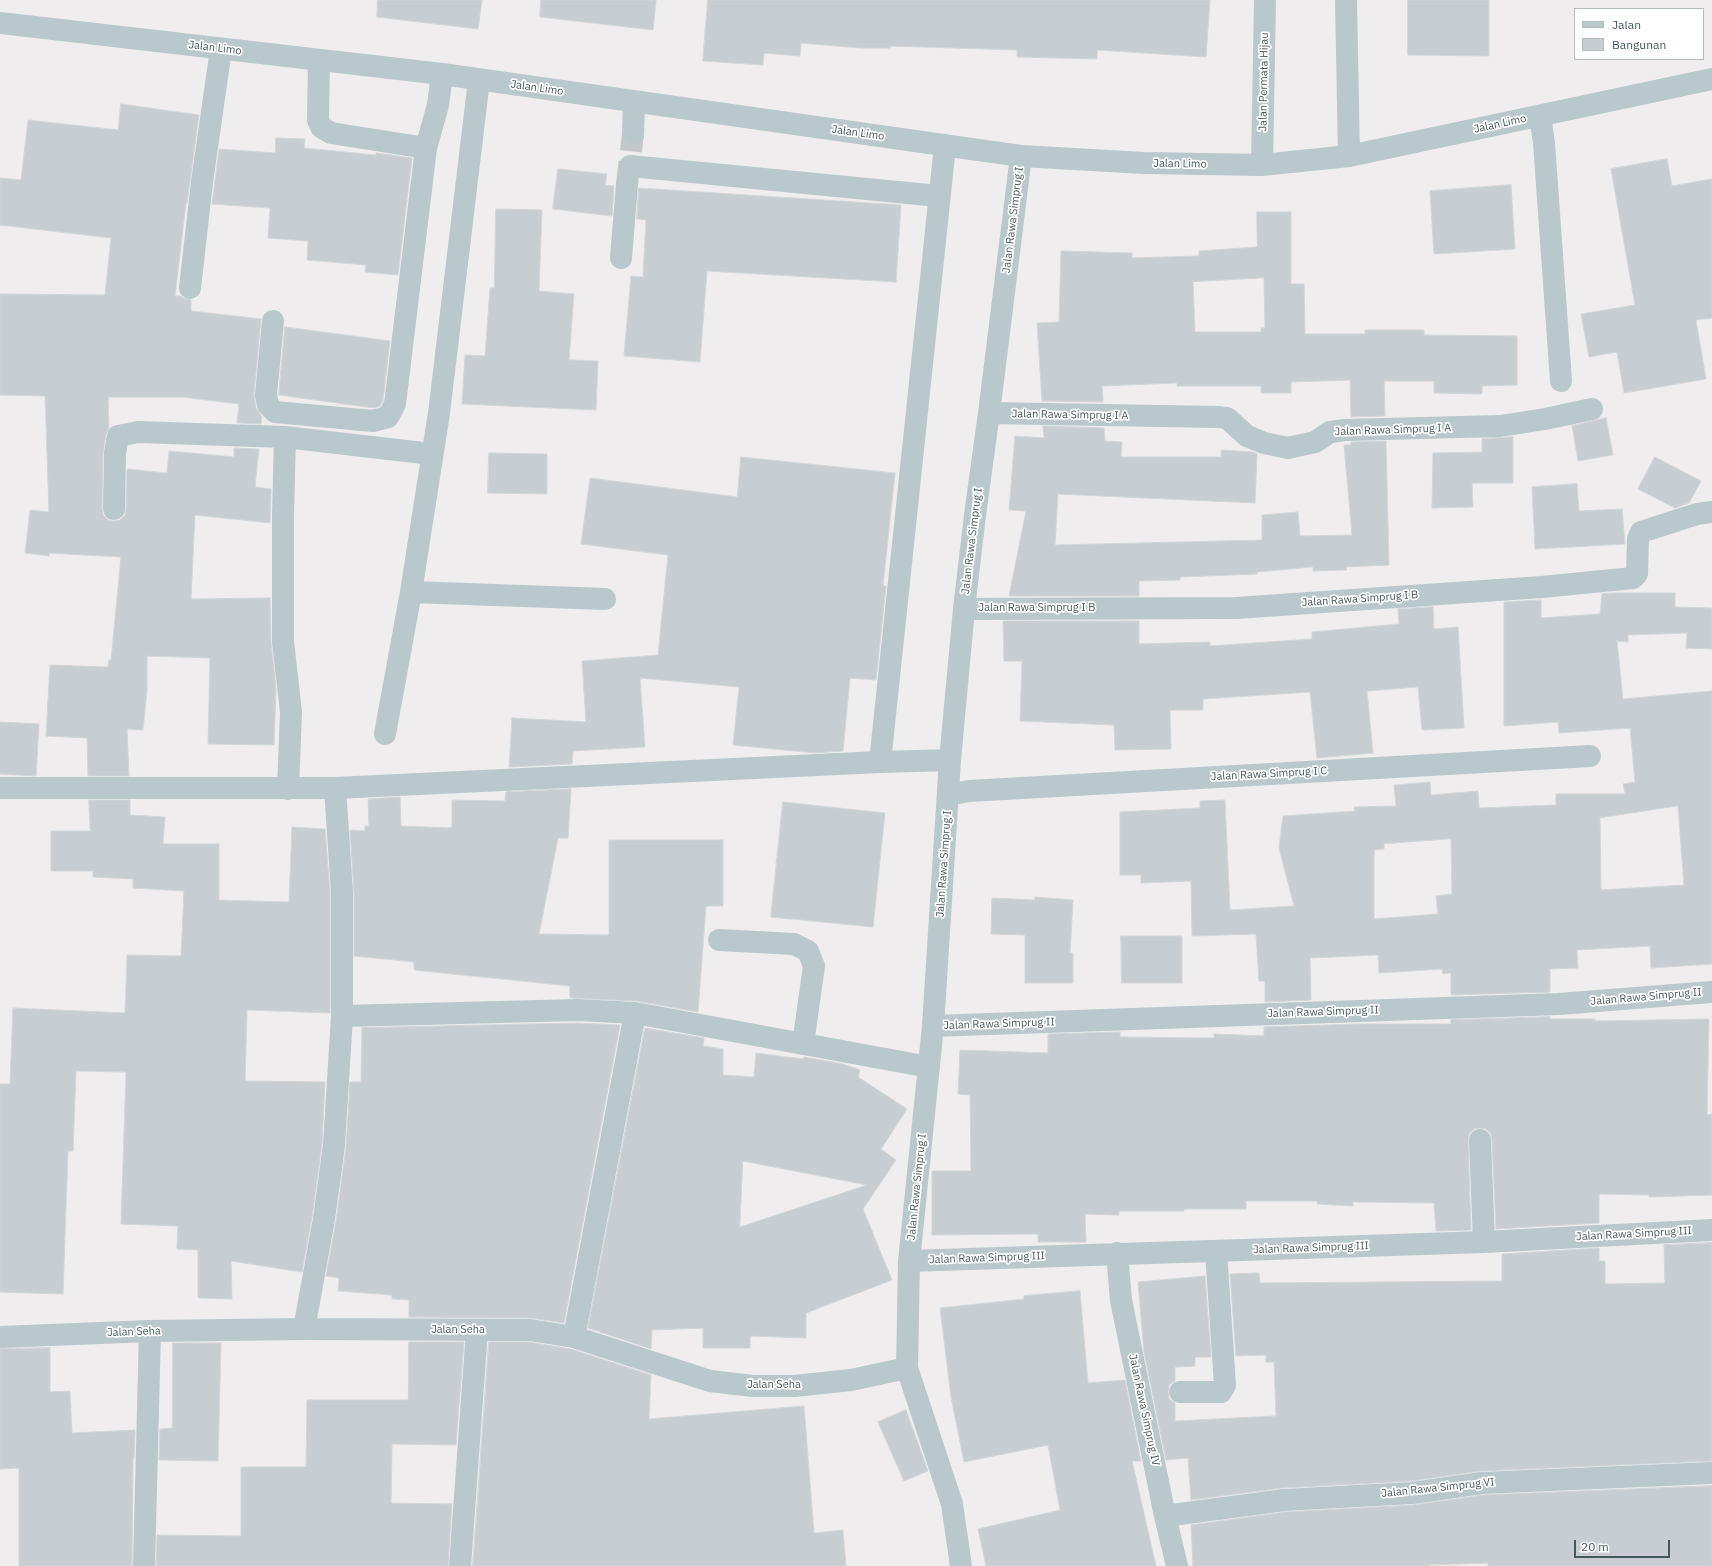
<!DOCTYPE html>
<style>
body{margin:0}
#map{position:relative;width:1712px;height:1566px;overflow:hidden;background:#f0edee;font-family:"IBM Plex Sans",sans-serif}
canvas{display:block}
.legend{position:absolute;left:1574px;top:8px;width:130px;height:52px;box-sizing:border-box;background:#fff;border:1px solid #b5bcbd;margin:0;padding:5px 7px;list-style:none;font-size:12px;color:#45585b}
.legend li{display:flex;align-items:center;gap:8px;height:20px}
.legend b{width:20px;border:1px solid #b5bcbd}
.scale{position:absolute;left:1574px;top:1540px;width:96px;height:18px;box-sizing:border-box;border:2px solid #45585b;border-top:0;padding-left:5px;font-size:12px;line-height:14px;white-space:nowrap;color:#45585b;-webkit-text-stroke:3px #fff;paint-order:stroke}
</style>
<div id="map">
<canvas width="1712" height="1566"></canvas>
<ul class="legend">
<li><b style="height:5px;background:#b8c8cb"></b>Jalan</li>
<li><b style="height:11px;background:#c7cdd0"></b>Bangunan</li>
</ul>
<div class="scale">20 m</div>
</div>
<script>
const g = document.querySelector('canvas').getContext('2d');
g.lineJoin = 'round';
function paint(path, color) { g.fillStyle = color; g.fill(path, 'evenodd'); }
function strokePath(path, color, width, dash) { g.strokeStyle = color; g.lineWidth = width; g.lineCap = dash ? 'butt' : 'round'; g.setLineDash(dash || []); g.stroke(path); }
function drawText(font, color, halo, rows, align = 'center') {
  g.font = font + ' "IBM Plex Sans",sans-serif'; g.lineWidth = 3.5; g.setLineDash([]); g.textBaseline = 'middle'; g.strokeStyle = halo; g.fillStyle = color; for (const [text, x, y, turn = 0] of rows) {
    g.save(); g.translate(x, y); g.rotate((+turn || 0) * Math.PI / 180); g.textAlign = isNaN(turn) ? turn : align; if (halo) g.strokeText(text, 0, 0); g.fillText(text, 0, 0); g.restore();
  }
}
const building = new Path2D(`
 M378,0H482L478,29L377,17Z
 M541,0H656L653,30L540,17Z
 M708,0H1210L1206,57L1097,50V59L1017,57V50L890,46V48H860L801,43L800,56L764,53L763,65L703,61Z
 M1408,0H1489V56L1408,55Z
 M121,104L199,115L187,203H186L175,296H181L183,298L191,300V311L261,319L254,394L256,408L262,417L261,424L237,423L239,404L182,397H108L109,427L106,434L103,453L102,509L103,515L108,520L114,521L120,520L125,515L126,509L127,469L167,473L169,451L234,457V448L259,449L255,487L271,489L270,523L195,515L191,599L270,598L271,643L276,688L274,745L208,744L210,658L147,656V690L143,730L127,729L129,776H88L87,738L46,736L50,665L108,667L109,660H111L121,557L49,553V556L25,553L30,510L49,512L45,396L0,395V294L105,295L111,238L0,225V178L21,180L28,120L118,130Z
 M276,138L305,139L304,148L376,155V153L412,158L398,275L365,272L366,265L307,260L308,241L268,238L270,208L212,204L219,149L275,153Z
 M1667,159L1672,186L1712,179V318L1696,320L1706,379L1624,393L1617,352L1589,357L1581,314L1635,305L1611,169Z
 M558,169L607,174L605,185L614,186L612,216L553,209Z
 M1511,185L1515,249L1434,254L1430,191Z
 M639,188L901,205L896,282L707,271L700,362L624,356L631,276L643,277L646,220L637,219Z
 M496,209L542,210L539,291L574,294L569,360L598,361L596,410L462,404L465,355L485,356L490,288H494Z
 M1257,212H1291V284H1304L1305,334H1365V330H1424V335L1517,336V385L1482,386V394L1434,393V381H1384L1385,416L1351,417L1350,380L1291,382V393H1261V386H1177V383L1102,386L1103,402L1042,401L1037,323L1059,322L1061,251L1132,253V258L1199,256V251L1257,247ZM1264,278L1265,328H1261V332H1195L1193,282Z
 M285,327L390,341L383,400L380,406L374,408L279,395Z
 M1606,418L1613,455L1578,461L1572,426Z
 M1043,426L1104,428L1105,441L1122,442L1121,457H1221V450L1253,452L1257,454L1255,503L1058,494L1055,545L1262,540V515L1298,512L1300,536L1352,535L1344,445H1351V442L1386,441L1389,565L1346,567L1347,570L1313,571V567L1257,572V574L1180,577V580L1139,581V596H1009L1026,511L1009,510L1015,436L1044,438Z
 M1513,437V483H1472L1473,507L1432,508L1433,453L1482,452V439Z
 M489,453L547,454V494L488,493Z
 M741,457L895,473L883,586H886L876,680L850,678L843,751L815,753L733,745L739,687L640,678L645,747L573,751L572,764L509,767L512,718L586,722L582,661L658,655L668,555L581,544L590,478L737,497Z
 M1655,457L1701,481L1689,503L1675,508L1638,489Z
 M1577,484L1579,511L1622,509L1625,544L1535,549L1532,487Z
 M1612,593H1675V607L1712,608V649L1686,648L1687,633L1628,635V642L1617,641L1623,699L1712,691V964L1651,968L1650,946L1577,950L1578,968L1550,969V992L1451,995V973L1443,974L1442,969L1379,973L1378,955L1310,958L1311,1000L1265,1002V981H1259L1256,934L1192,936L1191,881L1141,883V875H1120V812L1200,808V801L1225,800L1230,910L1294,906L1279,848L1283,816L1355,811L1354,807L1396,806L1394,785L1430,782L1431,795L1478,791L1479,808L1556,805V794H1625L1623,784L1635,782L1630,728L1559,733L1558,722L1504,726V602L1541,600V618L1600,614L1602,594ZM1678,806L1684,885L1601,890L1600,818ZM1451,839L1452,894L1436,896L1438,914L1374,919V850L1384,849V844Z
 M1433,607L1434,629L1458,627L1464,728L1422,730L1418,687L1367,691L1373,753L1317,758L1310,692L1203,699V710H1170L1171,749L1115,750L1114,725L1020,721L1022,661H1004L1003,621H1139V644L1210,642V646L1312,639V632L1399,624L1398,609Z
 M0,722L39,724L36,776L0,774Z
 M571,789L568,838H558L539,934L609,935V840H723V906H706L698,1012L636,1001L570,998V986L414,970V962L354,956V892L350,830L365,831V826H369L368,799L400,797L401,826L452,828V800L505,801L506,792Z
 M89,800H130V815L165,817L163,844H219V900L289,902L292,827L325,829L330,892V1013L247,1010L245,1081L325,1082L322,1144L312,1217L302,1272L231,1261L232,1299L198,1298V1250L177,1249L178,1226L121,1224L126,1072L76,1071L73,1151H68L63,1294L0,1292V1084H10L13,1008L125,1013L127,955L181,956L184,891L133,888V879L93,877V871H51V831H90Z
 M783,802L885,813L873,927L771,917Z
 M1035,897L1073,900L1070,953H1073V983H1025V935L991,934L992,898L1035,900Z
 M1121,936H1182V983H1122Z
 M1550,1017V1019H1595V1021L1709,1019L1707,1115L1712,1114V1195L1649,1197V1195L1599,1194V1223L1496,1229L1492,1140L1491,1134L1486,1129L1479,1128L1474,1129L1469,1134L1468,1140L1471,1230L1436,1231L1434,1203L1353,1202V1206L1317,1204V1201H1246V1209H1184V1211H1119V1215L1085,1214L1086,1242H1038V1234L932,1235V1171H971L970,1095L958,1094L960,1050L1048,1053V1034L1120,1032V1037L1214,1038V1034L1264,1036V1027L1359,1024H1451V1020Z
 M578,1023L620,1025L564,1323L530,1318L409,1317V1300L392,1299V1295L338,1291L339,1278L326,1276L336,1221L346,1147L350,1082H361L362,1028Z
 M645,1028L704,1038L703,1046L723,1049V1075L754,1077L756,1053L803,1059L804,1057L843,1064L860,1070L858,1077L907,1109L881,1149L896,1160L863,1209L892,1280L806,1313V1338L750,1336V1348H703V1328L652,1330L651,1349L588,1328ZM743,1161L867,1185L740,1227Z
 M1712,1243V1461L1481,1471L1411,1481L1282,1488L1191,1500L1188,1458L1166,1460L1144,1352L1138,1282L1205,1276L1211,1357H1195V1366L1175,1367V1381L1169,1385L1168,1392L1169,1399L1175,1403V1421L1276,1416L1274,1362H1266V1355L1236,1356L1230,1274L1259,1273L1260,1283L1502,1281V1254L1599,1248V1261H1605V1284L1665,1283L1664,1245Z
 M1080,1291L1088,1383L1125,1380L1141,1461H1132L1156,1566H986L978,1529L1060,1510L1048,1445L964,1462L951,1397L940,1308L1024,1299V1296Z
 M409,1342H464L456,1445L392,1444L391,1503L452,1504L448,1566H156L157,1535L241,1536V1467H306L307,1400H408Z
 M489,1342H529L571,1349L651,1375L649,1419L804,1406L814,1533L843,1530L846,1566H473Z
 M173,1343H221L218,1461L159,1460L160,1429L172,1428Z
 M50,1348V1392L70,1391L72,1433L135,1430L134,1459H133L132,1566H19V1468L0,1469V1349Z
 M906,1410L928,1471L904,1481L878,1422Z
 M1712,1486V1566H1488V1563L1429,1565V1566H1193L1191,1525L1285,1512L1413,1505L1483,1495Z`);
paint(building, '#c7cdd0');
strokePath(building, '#d1d6d9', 1);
strokePath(new Path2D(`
 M627,184L633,134`), '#c5c8c9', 22, [22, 11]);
strokePath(new Path2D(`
 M1346,0L1349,156
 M0,23L442,74L1021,156L1144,163L1262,165L1349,156L1712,79
 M319,60L318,120L321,127L331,133L426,148
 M1540,116L1544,143L1561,381
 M633,134L634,102
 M1262,165L1265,0
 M630,166L939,196
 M621,258L627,184
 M190,288L202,182L221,49
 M273,321L266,395L268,405L275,412L373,421L388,417L395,404L426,148L438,105L442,74
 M989,413L1218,417L1227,418L1247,436L1264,443L1288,448L1315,442L1330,432L1345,430L1500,426L1545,419L1592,409
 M285,437L283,515V642L291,712L288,789
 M114,509L115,453L118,436L138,432L285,437L432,454
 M411,592L605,599
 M964,609L1236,608L1542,587L1633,578L1637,574L1638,539L1641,532L1697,514L1712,512
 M385,734L411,592L439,413L479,80
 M880,762L945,146
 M0,788H335L880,762L950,760
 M948,795L969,791L1590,756
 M719,940L794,944L808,951L814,966L803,1044
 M342,1016L578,1010L635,1013L929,1067
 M933,1026L1559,1004L1712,992
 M1480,1140L1484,1242
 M1117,1253L1121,1300L1165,1516L1177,1566
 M909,1261L1484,1242L1712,1230
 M304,1329L324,1219L334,1145L342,1016V892L335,788
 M0,1337L150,1331L304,1329L530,1330L574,1337L710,1381L753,1386H794L851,1380L907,1368
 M574,1337L635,1013
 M1180,1392H1221L1225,1385L1216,1251
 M1165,1516L1284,1500L1412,1493L1482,1483L1712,1473
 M144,1566L150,1331
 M460,1566L477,1330
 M961,1566L952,1504L907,1368L909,1261L933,1026L950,760L964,609L975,515L989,413L1021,156`), '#b8c8cb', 22);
drawText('11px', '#45585b', '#fff', [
 ["Jalan Limo",215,48,7],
 ["Jalan Permata Hijau",1264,82,-89],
 ["Jalan Limo",537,88,8],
 ["Jalan Limo",1500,124,-12],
 ["Jalan Limo",858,133,8],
 ["Jalan Limo",1180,164,1],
 ["Jalan Rawa Simprug I",1013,220,-83],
 ["Jalan Rawa Simprug I A",1070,415,1],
 ["Jalan Rawa Simprug I A",1393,430,-2],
 ["Jalan Rawa Simprug I",972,541,-83],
 ["Jalan Rawa Simprug I B",1360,599,-4],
 ["Jalan Rawa Simprug I B",1037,608],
 ["Jalan Rawa Simprug I C",1269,774,-3],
 ["Jalan Rawa Simprug I",944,864,-86],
 ["Jalan Rawa Simprug II",1646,997,-5],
 ["Jalan Rawa Simprug II",1323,1012,-2],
 ["Jalan Rawa Simprug II",999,1024,-2],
 ["Jalan Rawa Simprug I",917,1187,-84],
 ["Jalan Rawa Simprug III",1634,1234,-3],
 ["Jalan Rawa Simprug III",1311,1248,-2],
 ["Jalan Rawa Simprug III",987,1258,-2],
 ["Jalan Seha",458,1330],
 ["Jalan Seha",134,1332,-2],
 ["Jalan Seha",774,1385],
 ["Jalan Rawa Simprug IV",1144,1410,78],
 ["Jalan Rawa Simprug VI",1438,1488,-6]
]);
</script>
